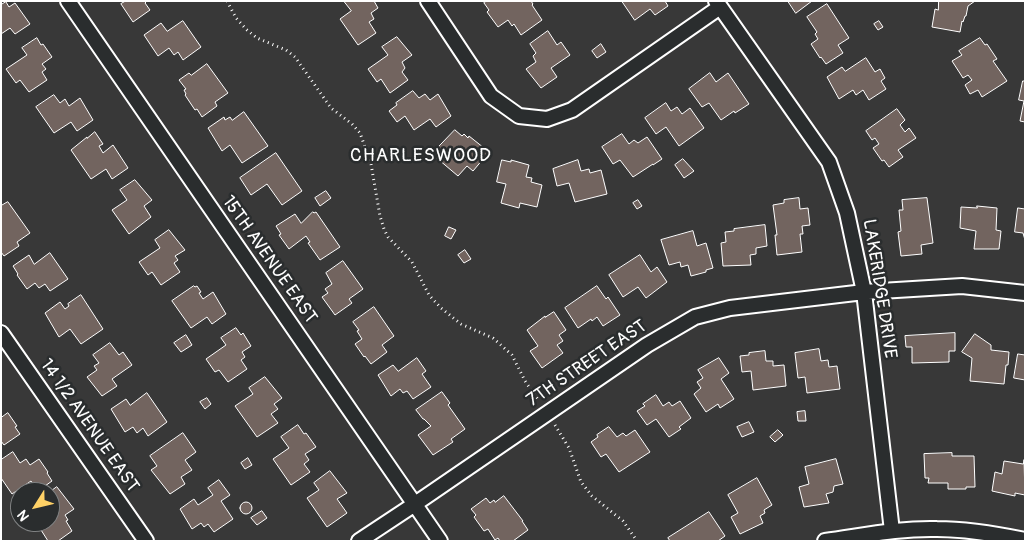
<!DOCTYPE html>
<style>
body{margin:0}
#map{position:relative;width:1026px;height:542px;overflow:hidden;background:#383838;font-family:Pangolin,sans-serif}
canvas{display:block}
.frame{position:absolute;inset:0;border:2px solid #fff;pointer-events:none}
.north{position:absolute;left:10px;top:482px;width:50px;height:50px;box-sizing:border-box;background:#2a2d2e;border:1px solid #7f8182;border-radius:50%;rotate:234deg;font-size:14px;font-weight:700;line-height:20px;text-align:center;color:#fff}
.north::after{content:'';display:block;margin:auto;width:18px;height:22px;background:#ffd166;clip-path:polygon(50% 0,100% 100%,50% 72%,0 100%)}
</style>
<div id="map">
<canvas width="1026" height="542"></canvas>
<div class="frame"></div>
<div class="north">N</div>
</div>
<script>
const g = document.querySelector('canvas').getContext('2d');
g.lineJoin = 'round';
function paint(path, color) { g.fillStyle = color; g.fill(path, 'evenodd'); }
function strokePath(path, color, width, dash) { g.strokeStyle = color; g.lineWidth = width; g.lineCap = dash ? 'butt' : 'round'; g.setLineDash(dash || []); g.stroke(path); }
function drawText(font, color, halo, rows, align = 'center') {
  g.font = font + ' Pangolin,sans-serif'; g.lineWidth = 5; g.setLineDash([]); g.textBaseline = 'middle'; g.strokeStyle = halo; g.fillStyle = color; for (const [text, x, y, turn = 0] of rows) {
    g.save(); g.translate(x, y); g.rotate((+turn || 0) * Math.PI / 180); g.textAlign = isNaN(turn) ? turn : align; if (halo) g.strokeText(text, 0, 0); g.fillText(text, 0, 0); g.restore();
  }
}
const building = new Path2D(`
 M126,1H147L145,3L150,10L133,22L121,4Z
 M344,1H374L378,8L371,13L374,19L369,22L376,33L358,45L340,19L351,11Z
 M487,1H531L533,4L532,5L542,20L521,35L514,24L512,26L508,20L498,27L487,12L489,10L484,3Z
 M622,1H665L668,6L655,15L650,9L635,20Z
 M788,1H812L796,13Z
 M939,1H975L968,6L966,16H965L963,22L962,21L960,32L932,27L935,9L938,10Z
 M6,2L9,7L15,3L30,24L15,34L10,28L1,34V5Z
 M827,4L849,38L838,45L843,53L826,64L821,57L820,58L811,44L818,39L815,34L817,32L807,17Z
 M183,21L201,47L183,60L178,52L174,55L169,48L158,56L144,35L161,23L167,31Z
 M879,21L883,27L878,30L874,24Z
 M548,31L557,45L561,42L570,55L551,68L557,77L541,88L526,69L536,62L533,56L536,53L530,44Z
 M397,37L412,55L402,62L405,68L402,72L408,80L390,93L381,79L377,82L368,69L388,55L382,47Z
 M37,38L41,45L43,44L52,57L42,64L46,69L42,72L47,80L29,92L20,80L16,83L6,69L27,55L22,48Z
 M980,38L985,45L987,44L997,59L993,61L1007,81L982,97L978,90L970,94L965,85L972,80L968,75L963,78L952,61L962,55L959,51Z
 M601,44L606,52L597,58L592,51Z
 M866,58L875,72L880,69L885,78L881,81L886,89L869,100L863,90L856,95L853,90L839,99L827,77L842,67L845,71Z
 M207,64L228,93L215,102L217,106L202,117L197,109L195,110L185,95L186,94L184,90L186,89L179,80L189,73L191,75Z
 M710,73L716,82L728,73L749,104L735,113L734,111L721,120L709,103L702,107L689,89Z
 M1023,81H1025V122L1020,121L1024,101L1019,100Z
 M413,91L419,98L425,94L430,100L438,94L451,116L436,127L430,119L414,130L405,116L397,122L389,111L397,105L396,103Z
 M54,95L60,103L65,99L69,106L80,98L93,120L77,131L71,122L54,133L36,107Z
 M666,103L671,111L677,107L682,114L690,108L704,128L679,146L666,127L656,134L645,118Z
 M897,109L905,120L900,125L905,132L909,128L916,138L898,150L903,157L889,167L884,160L882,161L873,148L879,144L875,138L872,140L866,131Z
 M244,112L268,146L242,163L230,145L222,151L208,128L224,117L225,120L230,117L232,120Z
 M455,130L462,136L464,134L468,138L469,136L489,152L473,171L467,166L458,176L432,154Z
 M95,132L103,144L99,146L103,153L113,145L128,168L112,179L106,169L91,179L71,150L87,137V138Z
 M622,134L629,144L634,140L638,143L647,137L662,159L653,165V164L633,177L620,160L613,164L602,147Z
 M276,153L302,191L282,205L267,184L251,195L240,178Z
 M683,159L694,171L684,178L675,165Z
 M502,160L511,162V160L529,165L526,177L532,178L531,182L542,185L537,207L520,203L519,208L501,203L506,184L497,182Z
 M578,160L581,171L589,169L590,173L601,170L607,194L575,202L569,183L557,186L553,169Z
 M135,180L152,200L144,206L151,217L129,234L112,210L127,200L120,190Z
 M326,191L331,198L320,206L315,198Z
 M799,198L800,209L808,208L810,225L802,226L803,234H800L802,252L777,255L775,235H777L773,205L784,203V200Z
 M927,198L933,243L921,245L922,254L901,256L898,232L901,231L899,210H903L902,200Z
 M638,200L642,206L637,209L633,203Z
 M8,202L30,233L17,242L19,246L4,256L1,252V206Z
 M977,206L997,208L996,230L1001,231L999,249H974L976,231L960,228L961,207L977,208Z
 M1018,208L1025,209V240L1023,233L1015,232Z
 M313,212L314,213L316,212L340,247L320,260L308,243L310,242L306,236L289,249L279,235L281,234L276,226L295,214L301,223Z
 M765,225L767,246L756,248V254L750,255L751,265L723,266L721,243L726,242L725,232L734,231V229Z
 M449,227L456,230L451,239L445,236Z
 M169,230L185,250L175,256L178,260L174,263L180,272L161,285L152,272L148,275L139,262L160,248L155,240Z
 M693,231L697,246L706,243L713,268L706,270V272L691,276L688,265L681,267L680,262L669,265L661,240Z
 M465,250L471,259L464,263L458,255Z
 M50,253L68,279L50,291L45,284L39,288L35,283L27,289L17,275L18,274L13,266L29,255L34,264Z
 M640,255L651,272L657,267L667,282L646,298L638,287L623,297L609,275Z
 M343,261L363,289L349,299L352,303L335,315L322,297L328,293L325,289L332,284L326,273Z
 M194,286L195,287L197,286L201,292L199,293L203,299L213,292L226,314L212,324L207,317L191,328L172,301Z
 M597,286L606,299L608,297L620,315L603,326L597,317L592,321L591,319L578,328L565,308Z
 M81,295L103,329L81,344L70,329L59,337L45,313L60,302L65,309L69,306L68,304Z
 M374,307L394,336L382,345L387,352L371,364L365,356L364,357L355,344L362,339L357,331L359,330L353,322Z
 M554,312L566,330L559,335L563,341L557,345L563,353L542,368L530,351L538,346L527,330L545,316V317Z
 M236,328L241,335L243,333L251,346L242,352L245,357L241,360L247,369L228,382L219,370L215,372L206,359L226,345L221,338Z
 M955,333V351H949V362L912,363V347H906L905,336Z
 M975,334L991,345V350L1009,352L1008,365H1006L1004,384L970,381L972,358L962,352Z
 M186,335L192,345L181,352L174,343Z
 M110,343L119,355L123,352L132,365L112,379L117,386L102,396L87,377L97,370L94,366L99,363L93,355Z
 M819,349L821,361L828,360L829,367L837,366L840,389L807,393L805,377L798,378L795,353Z
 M765,351L766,361H773V366L784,365L786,386L753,390L751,371L742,372L740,356L749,355V353Z
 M1018,354L1025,355V380L1014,378Z
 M417,358L426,371L422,374L431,387L413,399L407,391L403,393L400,389L391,396L378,375L393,365L398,371Z
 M719,358L729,373L721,379L734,399L720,408L718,404L706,412L694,394L701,388L697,382L703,378L698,370Z
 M265,377L282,398L274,404L278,409L271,414L278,423L257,437L235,406L253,394L249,388Z
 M442,392L450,403L448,405L465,429L451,439L453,442L433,455L418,435L431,426L424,419H423L416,410Z
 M147,393L167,422L148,436L143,428L137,433L133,427L125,432L111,409L126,399L130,405Z
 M656,395L663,406L669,402L672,406L680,401L691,418L679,427L681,429L669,437L656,419L647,425L637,411L645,406L643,404Z
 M207,398L211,404L205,409L200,402Z
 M805,411L806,421H798L797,412Z
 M8,413L17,426L15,427L20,434L4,445L1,441V418Z
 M749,422L754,432L742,437L737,427Z
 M298,425L304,434L306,433L316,447L305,454L309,460L304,464L310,472L291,485L273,459L289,448L281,437Z
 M609,427L617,437L623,433L626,436L635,430L650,452L619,472L606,454L601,457L591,442L598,437L597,435Z
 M778,430L783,435L775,442L770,437Z
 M183,433L196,452L185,460L192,470L181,477L185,484L170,494L151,470L157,466L150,456Z
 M13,452L20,463L26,459L30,465L39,459L48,472L47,473L52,481L38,491L31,481L12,494L1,478V460Z
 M952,453V456H974L975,487H966V489H948V483H928L929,478H925L924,454Z
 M248,458L252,465L245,469L241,463Z
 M836,459L843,484L834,486L833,492L826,494L829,503L804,507L799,487L809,484L805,467Z
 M1024,460L1025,495L1015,493V496L992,491L995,472L1002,474L1004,461L1023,464Z
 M330,471L347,493L337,499L347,513L327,527L307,498L319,490L314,483Z
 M757,478L772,505L764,510L765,513L760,516L763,523L740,534L731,517L738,513L728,495Z
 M219,480L230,495L221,501L233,519L214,532L208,524L204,527L201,523L192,529L180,509L194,499L198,505L213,495L208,488Z
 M57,487L74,509L65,515L68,520L66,521L72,531L58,541H48L36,522H50V492Z
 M504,496L523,521H522L528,530L513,541H500L498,538L495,540L488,529L484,531L474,517L476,515L471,509L486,498L490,503L494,500L495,502Z
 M240 508a6 6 0 1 1 12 0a6 6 0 1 1-12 0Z
 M262,511L267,518L257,525L251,518Z
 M709,512L725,536L718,541H670L668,538Z`);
paint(building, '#72645f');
strokePath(building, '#fff', 1);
const minor = new Path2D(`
 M68,1L440,541
 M428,1L491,96L519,116L547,119L572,110L720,7
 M716,1L829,162L847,213L864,292L892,531
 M1,333L146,541
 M359,541L415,504L647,345L695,317L730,308L864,292L962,286L1025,293
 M825,541C862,536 899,528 937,529C966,529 996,534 1025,540`);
strokePath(minor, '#fff', 18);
strokePath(new Path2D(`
 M227,1L236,18L247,30L257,38L286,50L295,57L331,108L352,124L360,133L371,164L380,216L384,229L388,237L412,262L429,295L441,308L461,324L493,338L512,355L525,381L539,401
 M555,425L569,448L581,482L592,496L623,521L637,541`), '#fff', 3, [1, 4]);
strokePath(minor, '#2a2d2e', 14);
drawText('18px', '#fff', '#2a2d2e', [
 ["15TH AVENUE EAST",269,260,55],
 ["LAKERIDGE DRIVE",879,289,81],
 ["7TH STREET EAST",587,364,-34],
 ["14 1/2 AVENUE EAST",89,426,55]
]);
g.letterSpacing = '1px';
drawText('19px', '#fff', '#2a2d2e', [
 ["CHARLESWOOD",421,156]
]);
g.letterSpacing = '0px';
</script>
